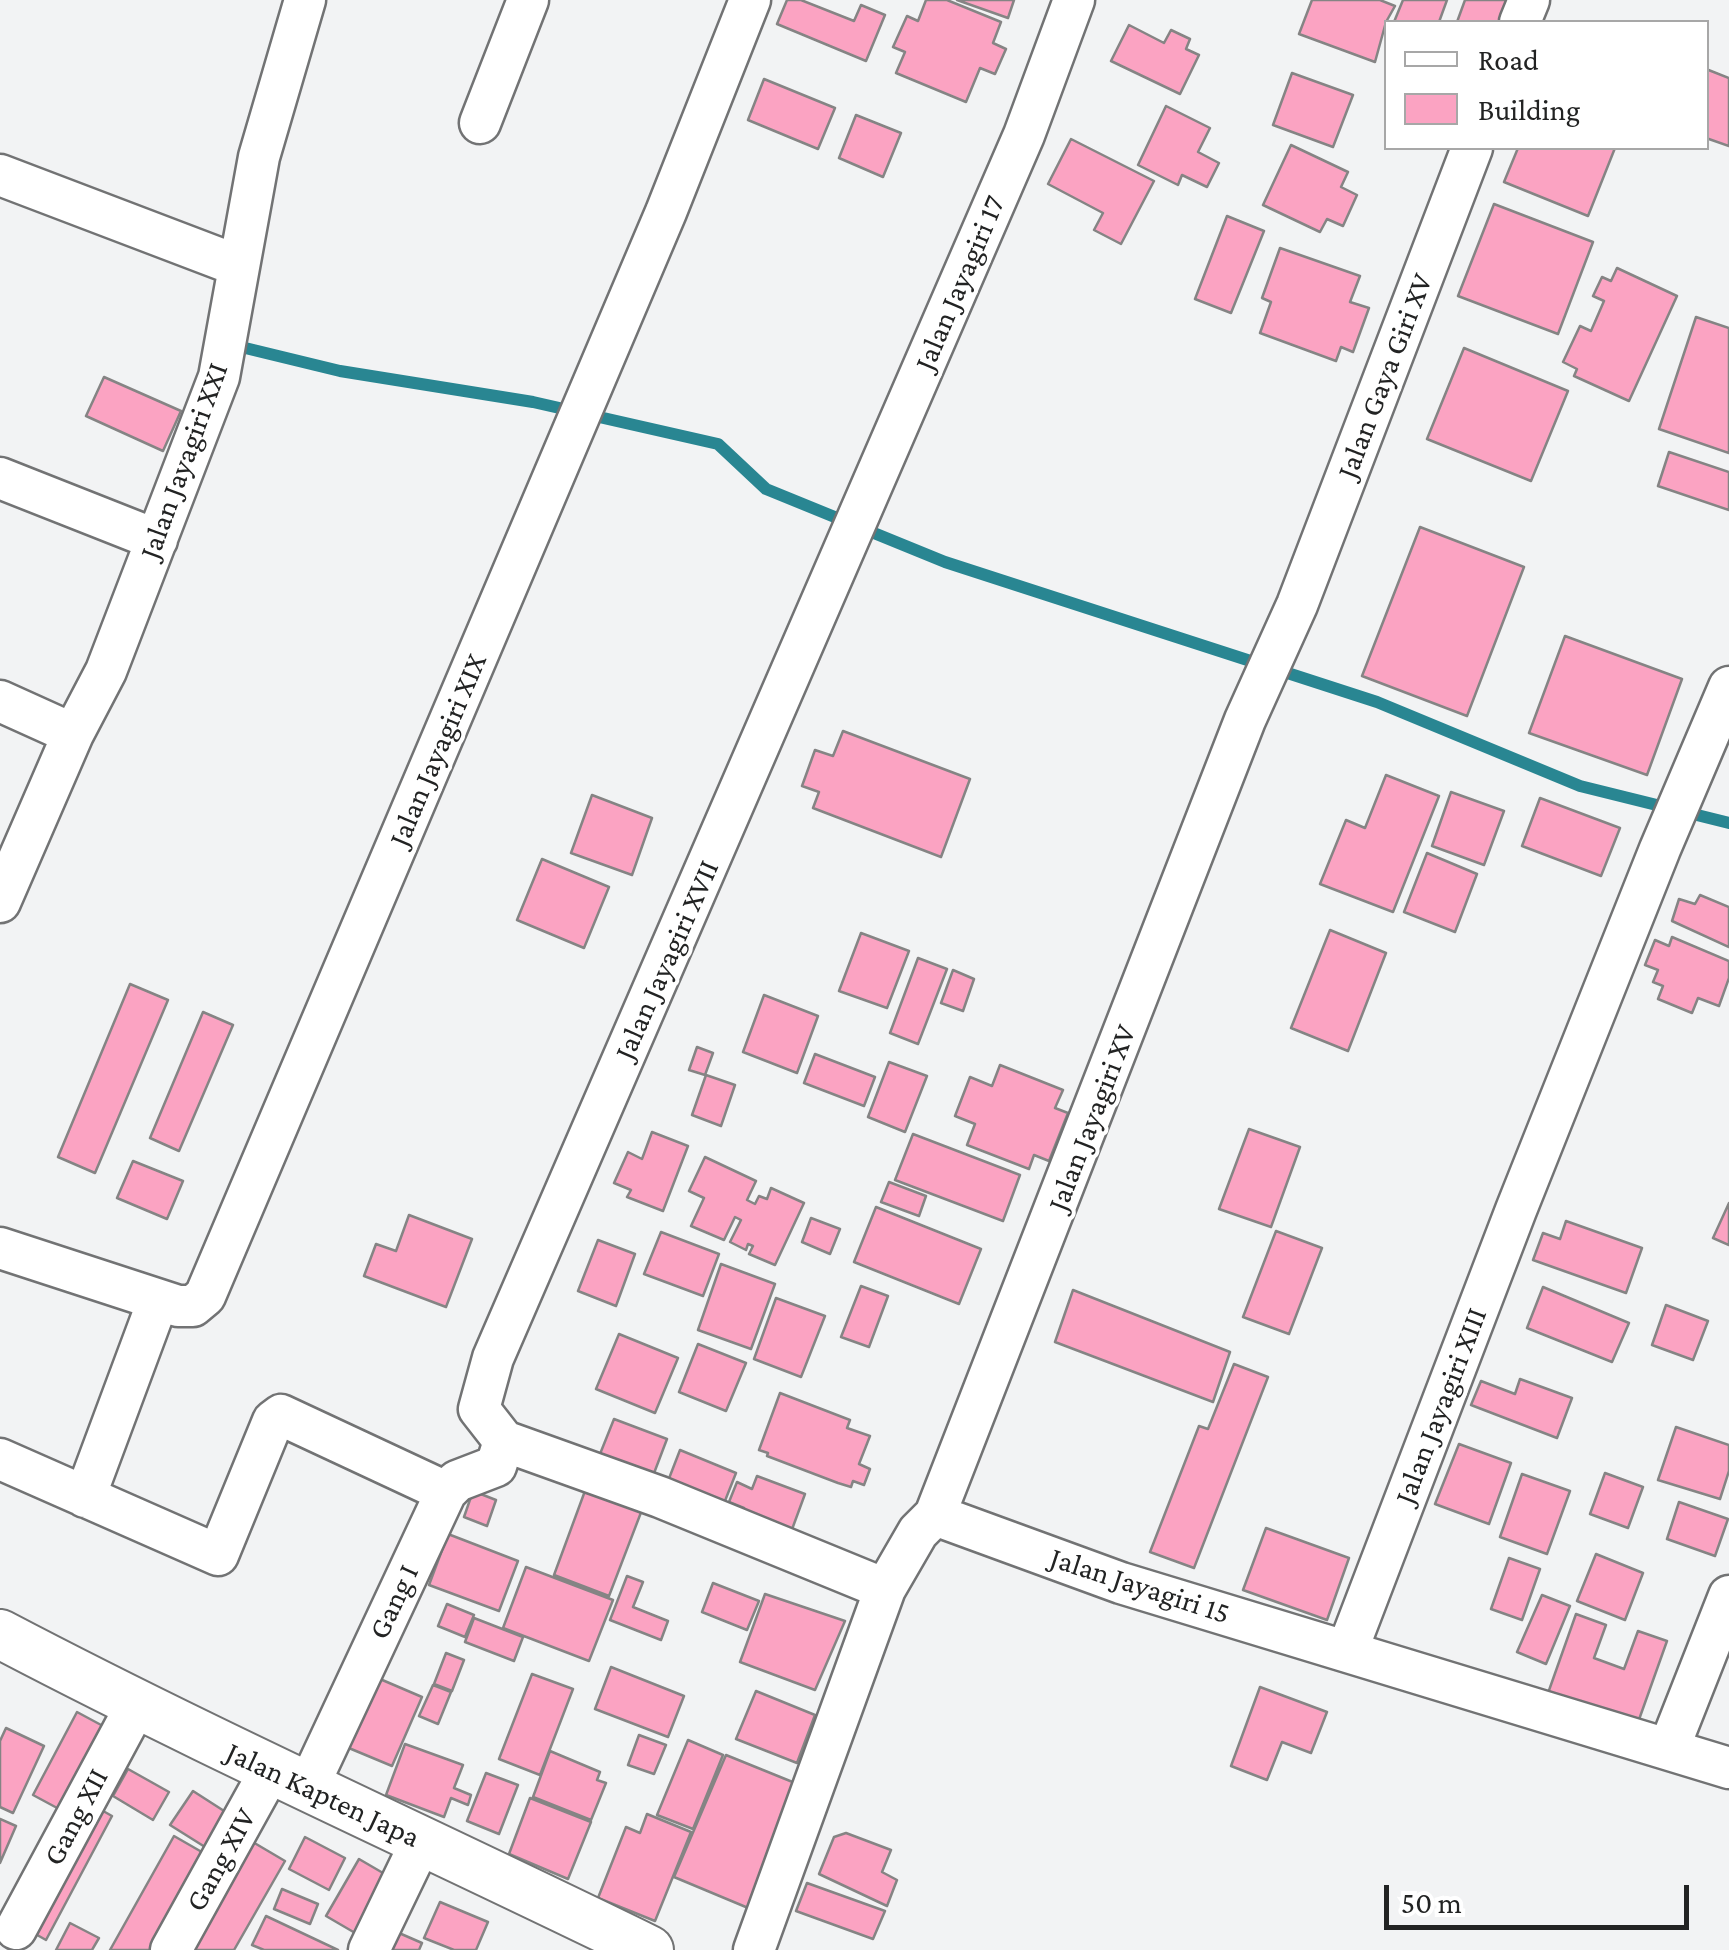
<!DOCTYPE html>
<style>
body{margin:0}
#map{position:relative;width:1729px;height:1950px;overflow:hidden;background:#f2f3f4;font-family:"Crimson Pro",serif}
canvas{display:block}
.legend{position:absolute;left:1384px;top:20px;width:325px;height:130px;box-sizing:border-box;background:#fff;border:2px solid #a7a7a7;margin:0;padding:12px 18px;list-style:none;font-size:30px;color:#222323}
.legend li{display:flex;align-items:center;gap:20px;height:50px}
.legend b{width:50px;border:2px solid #a7a7a7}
.scale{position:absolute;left:1384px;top:1885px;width:305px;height:45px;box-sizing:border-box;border:5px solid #222323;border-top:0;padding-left:12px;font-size:30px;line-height:35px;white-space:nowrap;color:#222323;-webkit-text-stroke:8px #fff;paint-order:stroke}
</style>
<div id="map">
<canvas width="1729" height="1950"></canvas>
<ul class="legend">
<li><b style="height:12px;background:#fff"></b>Road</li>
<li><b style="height:28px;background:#fba3c2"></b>Building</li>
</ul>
<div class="scale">50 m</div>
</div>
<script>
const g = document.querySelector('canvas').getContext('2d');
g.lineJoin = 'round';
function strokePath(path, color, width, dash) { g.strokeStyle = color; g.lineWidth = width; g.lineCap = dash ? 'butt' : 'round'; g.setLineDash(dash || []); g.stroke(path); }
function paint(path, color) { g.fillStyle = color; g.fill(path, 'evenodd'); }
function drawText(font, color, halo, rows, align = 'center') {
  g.font = font + ' "Crimson Pro",serif'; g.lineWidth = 8; g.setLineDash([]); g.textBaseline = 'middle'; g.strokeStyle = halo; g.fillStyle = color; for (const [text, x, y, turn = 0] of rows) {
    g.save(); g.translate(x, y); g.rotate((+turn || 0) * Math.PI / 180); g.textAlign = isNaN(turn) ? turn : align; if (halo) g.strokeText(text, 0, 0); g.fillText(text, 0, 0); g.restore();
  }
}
strokePath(new Path2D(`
 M237,346L340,371L533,402L718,444L766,489L945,562L1377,702L1580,786L1729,823`), '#298692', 12);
const building = new Path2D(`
 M787,0H801L854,21L861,5L885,15L866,61L777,24Z
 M926,0H947L1001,22L993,43L1006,49L995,74L980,68L966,102L896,73L905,52L893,47L907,16L918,21Z
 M957,0H1014L1008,18Z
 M1312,0H1380L1395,6L1386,22L1375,62L1299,34Z
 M1403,0H1447L1439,22H1394Z
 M1465,0H1508L1500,22H1457Z
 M1129,25L1164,43L1171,30L1190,39L1186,49L1199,55L1180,94L1111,61Z
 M1706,69L1729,78V146L1706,138Z
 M1292,73L1353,95L1333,147L1273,125Z
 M764,79L835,108L818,149L748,120Z
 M1166,106L1210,128L1198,152L1219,163L1207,187L1182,175L1178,185L1138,165Z
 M856,115L901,133L883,177L839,158Z
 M1071,139L1154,181L1121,244L1094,230L1103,213L1048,184Z
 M1291,145L1348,172L1341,187L1357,195L1343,226L1327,219L1320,232L1263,205Z
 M1518,148H1615L1588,216L1504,182Z
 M1494,204L1593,242L1558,334L1458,296Z
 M1227,216L1264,231L1231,313L1195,299Z
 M1280,248L1360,276L1350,302L1369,308L1353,352L1341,347L1336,361L1260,333L1271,302L1262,298Z
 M1617,268L1677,296L1629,401L1574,376L1577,369L1563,362L1580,326L1591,331L1604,301L1593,296L1602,277L1611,281Z
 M1696,317L1729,328V453L1659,429Z
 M1464,348L1568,391L1531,481L1427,439Z
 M104,377L181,411L163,451L86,416Z
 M1669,452L1729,472V510L1658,486Z
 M1420,527L1524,567L1467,716L1362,676Z
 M1565,636L1682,679L1647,775L1529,733Z
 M843,731L970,779L941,857L813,808L819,792L802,786L815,750L833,756Z
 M1386,775L1439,796L1393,912L1320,884L1346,820L1365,828Z
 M1451,792L1504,811L1484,865L1432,846Z
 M592,795L652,818L632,875L571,853Z
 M1540,798L1620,828L1601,876L1522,846Z
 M1427,853L1477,874L1455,932L1404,912Z
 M542,859L609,887L584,948L517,920Z
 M1700,895L1729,907V947L1672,921L1679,899L1695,904Z
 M1330,930L1386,953L1348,1051L1291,1028Z
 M861,933L909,951L887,1008L839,991Z
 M1672,937L1729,961V978L1719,1006L1698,998L1692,1013L1658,999L1663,986L1653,982L1658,970L1645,965L1655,940L1669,946Z
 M918,958L947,969L918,1044L890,1033Z
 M953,970L974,979L963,1011L941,1003Z
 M130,984L168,1000L95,1173L58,1157Z
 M764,995L818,1016L797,1073L743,1052Z
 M203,1012L233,1025L179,1151L150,1138Z
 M697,1047L713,1053L705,1075L689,1070Z
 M815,1054L875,1077L864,1106L804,1083Z
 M889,1062L927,1076L905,1132L868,1117Z
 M1000,1065L1063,1090L1055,1108L1068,1113L1049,1161L1034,1155L1029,1169L967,1145L975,1124L955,1116L970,1077L992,1086Z
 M706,1075L735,1085L721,1126L692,1115Z
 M1249,1129L1300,1147L1271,1227L1219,1209Z
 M652,1132L688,1146L663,1211L627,1197L631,1190L614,1183L628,1152L642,1159Z
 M913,1134L1020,1175L1003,1221L895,1180Z
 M705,1157L756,1181L747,1200L755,1204L759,1196L767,1199L771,1188L804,1203L775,1265L749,1254L753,1246L748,1244L746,1250L730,1242L741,1220L735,1217L724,1240L691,1226L704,1198L689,1191Z
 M133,1161L183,1181L167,1219L117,1198Z
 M889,1182L926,1196L919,1216L881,1202Z
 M1729,1203V1245L1713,1238Z
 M876,1207L981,1249L959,1304L854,1262Z
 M409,1215L472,1239L446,1307L364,1276L376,1244L396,1251Z
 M811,1218L840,1229L830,1254L802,1242Z
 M1566,1221L1642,1248L1626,1293L1533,1260L1543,1233L1560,1239Z
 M1276,1231L1322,1248L1289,1334L1243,1317Z
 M661,1232L719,1254L703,1296L644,1274Z
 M598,1240L635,1254L616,1306L578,1291Z
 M721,1264L775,1284L751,1349L698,1330Z
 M861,1286L888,1296L869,1347L841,1337Z
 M1543,1287L1629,1323L1612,1362L1527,1328Z
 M1073,1290L1230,1352L1213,1402L1055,1342Z
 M776,1298L825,1316L801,1377L754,1359Z
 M1666,1305L1708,1321L1693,1360L1652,1345Z
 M619,1334L678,1358L655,1413L596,1389Z
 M698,1344L746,1363L726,1411L679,1392Z
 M1234,1364L1268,1377L1194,1568L1150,1552L1199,1426L1208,1429Z
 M1520,1379L1572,1398L1557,1438L1471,1405L1481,1381L1515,1394Z
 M780,1393L850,1420L847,1428L870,1436L859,1464L870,1469L864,1485L853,1481L851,1487L838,1483L767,1456L768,1453L759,1450Z
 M614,1419L667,1439L648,1489L594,1469Z
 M1676,1427L1729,1445V1471L1720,1499L1658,1480Z
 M1459,1444L1511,1463L1489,1524L1435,1504Z
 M680,1450L736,1473L719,1516L663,1494Z
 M1605,1473L1643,1487L1628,1528L1590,1514Z
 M1522,1474L1570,1491L1547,1554L1500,1537Z
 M757,1476L805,1494L787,1543L738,1524L744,1508L729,1502L737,1482L752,1489Z
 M589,1480L645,1502L609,1596L554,1575Z
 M473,1491L496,1500L487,1526L464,1517Z
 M1679,1502L1728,1519L1715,1556L1667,1539Z
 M1266,1528L1349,1558L1327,1620L1243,1590Z
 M448,1534L518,1561L499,1611L429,1585Z
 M1596,1554L1643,1573L1625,1620L1577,1601Z
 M1509,1558L1540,1569L1522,1620L1491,1609Z
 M526,1567L613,1600L589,1661L503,1628Z
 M627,1576L643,1582L633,1607L668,1621L661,1640L610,1620Z
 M713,1583L759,1601L747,1630L702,1612Z
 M765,1594L845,1621L815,1690L740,1662Z
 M1542,1595L1570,1606L1546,1664L1517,1652Z
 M447,1604L474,1615L465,1637L438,1626Z
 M1576,1614L1606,1625L1594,1658L1624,1669L1638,1631L1667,1641L1636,1728L1547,1696Z
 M474,1618L523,1637L514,1661L465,1642Z
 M446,1653L464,1660L452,1691L434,1684Z
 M611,1667L684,1696L668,1737L595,1709Z
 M532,1674L573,1689L540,1775L499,1759Z
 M373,1676L422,1697L392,1766L344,1746Z
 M433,1685L451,1692L438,1724L419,1716Z
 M1260,1687L1327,1712L1311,1753L1282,1742L1267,1780L1231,1766Z
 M756,1691L815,1715L797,1763L736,1739Z
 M77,1712L103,1726L59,1809L33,1795Z
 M6,1728L44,1746L13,1813L0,1807V1741Z
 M639,1735L666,1745L654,1774L628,1765Z
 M688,1740L723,1755L693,1829L657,1815Z
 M405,1744L463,1765L454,1788L471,1795L468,1805L451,1798L444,1817L386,1795Z
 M550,1751L600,1772L597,1780L606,1783L591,1820L533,1797Z
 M726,1755L800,1785L753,1910L674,1877Z
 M128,1769L169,1792L153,1820L113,1796Z
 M486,1773L518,1785L499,1834L467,1821Z
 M193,1791L235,1818L213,1852L170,1825Z
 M530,1798L591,1822L568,1879L509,1854Z
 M89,1803L112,1816L46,1940L23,1927Z
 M647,1814L691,1832L655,1921L598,1898L626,1827L640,1833Z
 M0,1819L16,1826L0,1863Z
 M846,1833L891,1850L882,1872L897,1880L887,1906L819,1874L834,1837Z
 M174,1836L214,1859L162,1950H110Z
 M305,1837L345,1858L329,1890L289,1869Z
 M246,1838L285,1861L234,1950H183Z
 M359,1859L395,1880L362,1937L326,1916Z
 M807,1883L885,1911L873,1939L796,1911Z
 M282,1889L318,1904L310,1924L274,1909Z
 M440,1902L488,1922L476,1950H454L424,1938Z
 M266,1916L338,1950H264L252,1945Z
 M70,1923L99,1938L92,1950H56Z
 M383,1926L422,1943L419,1950H372Z`);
paint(building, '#fba3c2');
strokePath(building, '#858484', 2.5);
const minor = new Path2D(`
 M1520,22L1529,0
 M480,123L528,0
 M0,175L239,266
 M0,478L157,540
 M0,701L73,734
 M0,902L73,734L106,671L219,377L259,157L305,0
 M0,1248L178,1306H193L205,1296L666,212L750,0
 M0,1459L218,1555L273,1421L281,1415L446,1492
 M85,1497L158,1301
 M935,1515L1121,1583L1729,1768
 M885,1589L660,1497L504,1441L479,1409L493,1358L1024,135L1074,0
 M1347,1651L1516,1210L1660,849L1729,687
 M1669,1748L1729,1596
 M307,1789L446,1492L457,1481L496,1466L504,1441
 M16,1929L136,1706
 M171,1950L270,1771
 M369,1950L421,1842
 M754,1950L885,1589L918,1532L935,1515L1245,720L1297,605L1472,148`);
const tertiary = new Path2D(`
 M0,1634C213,1746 433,1844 649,1950`);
strokePath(minor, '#727374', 45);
strokePath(tertiary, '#727374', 52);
strokePath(minor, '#fff', 40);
strokePath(tertiary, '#fff', 48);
drawText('30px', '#222323', '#fff', [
 ["Jalan Jayagiri 17",960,283,-67],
 ["Jalan Gaya Giri XV",1385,376,-69],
 ["Jalan Jayagiri XXI",184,461,-70],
 ["Jalan Jayagiri XIX",438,750,-67],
 ["Jalan Jayagiri XVII",667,960,-66],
 ["Jalan Jayagiri XV",1092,1118,-69],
 ["Jalan Jayagiri XIII",1441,1406,-69],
 ["Jalan Jayagiri 15",1140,1586,18],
 ["Gang I",394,1602,-65],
 ["Jalan Kapten Japa",323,1795,25],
 ["Gang XII",76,1817,-62],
 ["Gang XIV",221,1860,-61]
]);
</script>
